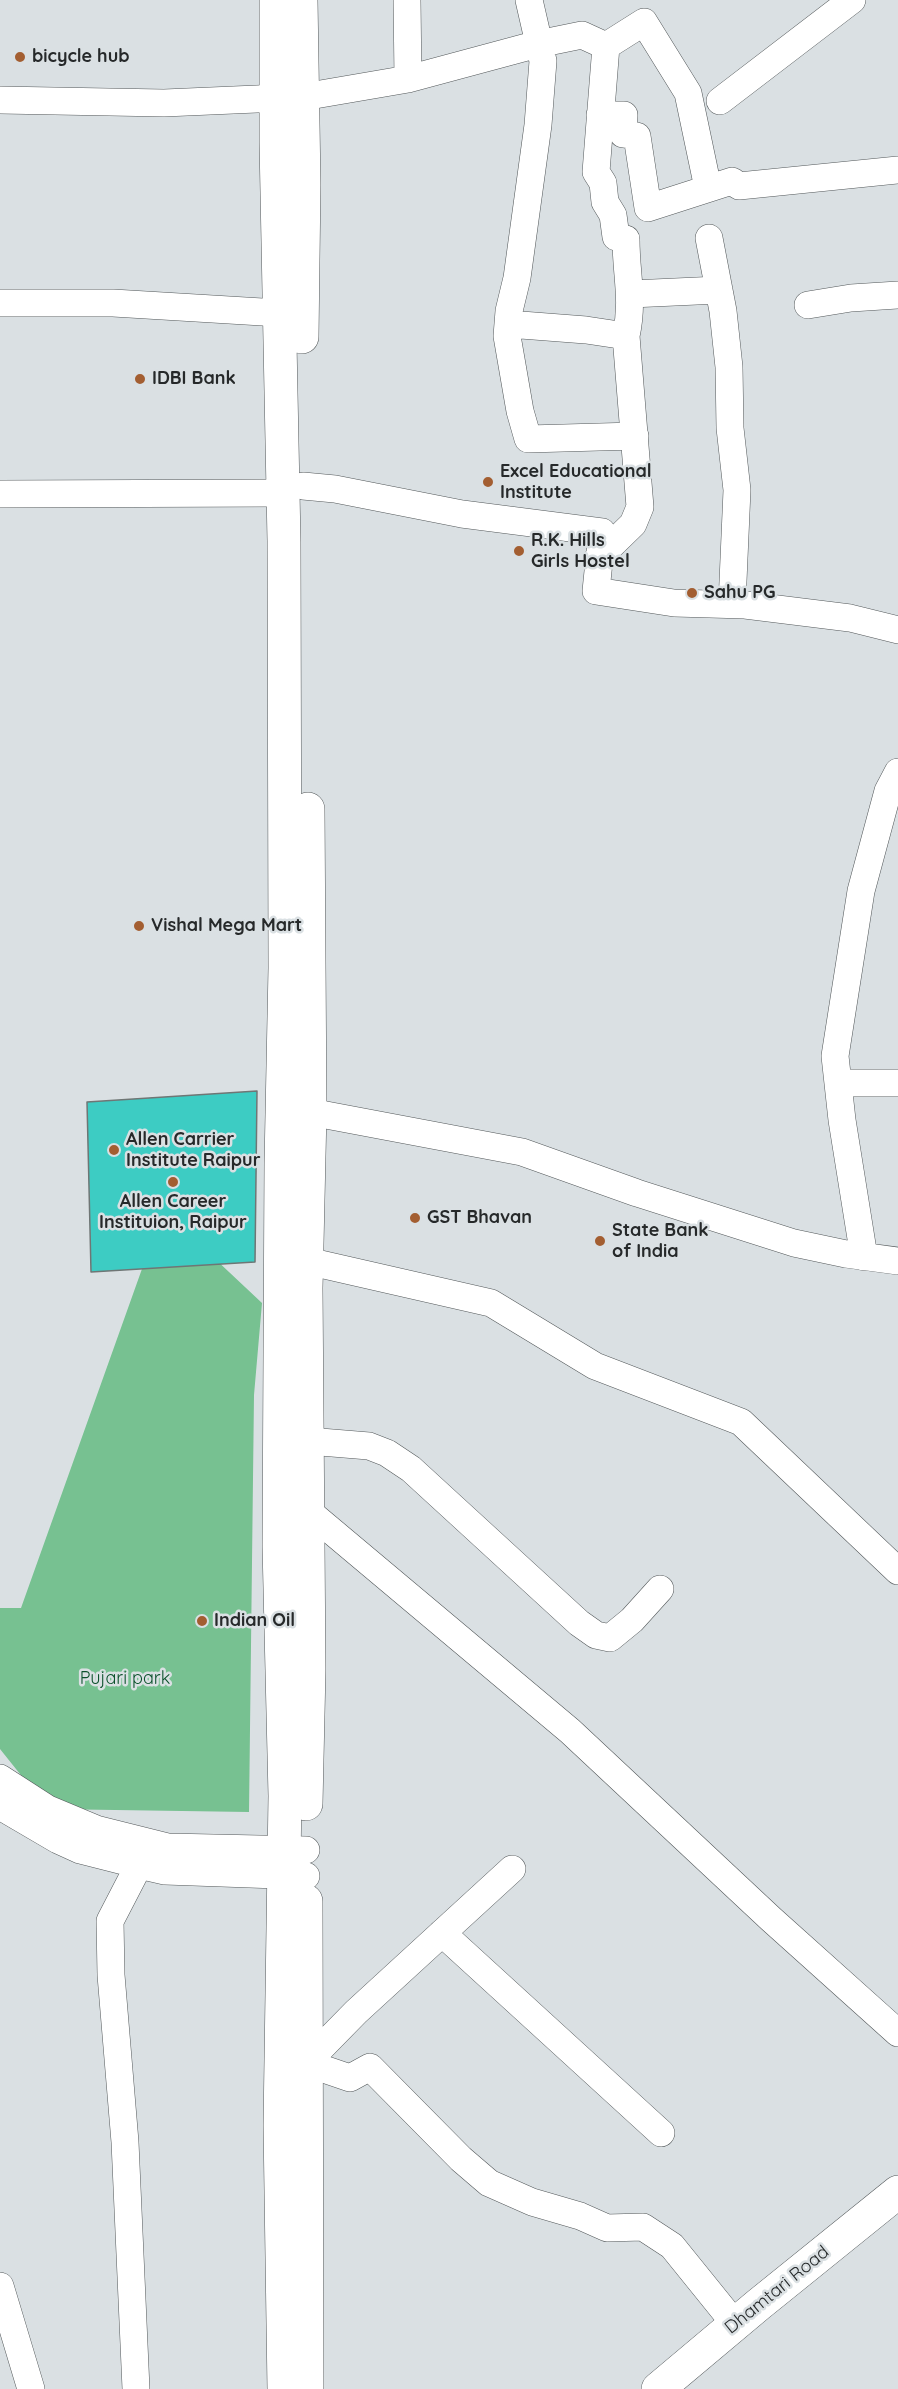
<!DOCTYPE html>
<style>
body{margin:0}
canvas{display:block;background:#dae0e3}
</style>
<canvas width="898" height="2389"></canvas>
<script>
const g = document.querySelector('canvas').getContext('2d');
g.lineJoin = 'round';
function paint(path, color) { g.fillStyle = color; g.fill(path, 'evenodd'); }
function strokePath(path, color, width, dash) { g.strokeStyle = color; g.lineWidth = width; g.lineCap = dash ? 'butt' : 'round'; g.setLineDash(dash || []); g.stroke(path); }
function drawText(font, color, halo, rows, align = 'center') {
  g.font = font + ' Quicksand,sans-serif'; g.lineWidth = 5; g.setLineDash([]); g.textBaseline = 'middle'; g.strokeStyle = halo; g.fillStyle = color; for (const [text, x, y, turn = 0] of rows) {
    g.save(); g.translate(x, y); g.rotate((+turn || 0) * Math.PI / 180); g.textAlign = isNaN(turn) ? turn : align; if (halo) g.strokeText(text, 0, 0); g.fillText(text, 0, 0); g.restore();
  }
}
paint(new Path2D(`
 M163,1210L262,1303L254,1395L249,1812L48,1809L0,1749V1608H21Z`), '#77c191');
const building = new Path2D(`
 M257,1091L255,1262L91,1272L87,1102Z`);
paint(building, '#3dccc3');
strokePath(building, '#6f7675', 1.5);
const minor = new Path2D(`
 M407,0L408,79
 M529,0L543,61L538,125L517,278L509,311L507,336L520,411L528,439L635,436
 M606,46L644,22L688,93L708,188
 M0,100L164,103L303,97L408,79L538,44L582,35L606,46
 M720,101L852,0
 M600,115H624L623,134L637,136L648,208L732,181L739,186L898,170
 M709,238L723,311L729,367L730,428L737,490L732,604
 M631,294L719,290
 M0,303H113L279,313
 M808,305L851,298L898,295
 M508,324L586,330L626,336
 M303,486L335,489L462,514L602,532L596,591L674,603L745,605L850,618L898,630
 M0,494L283,493
 M598,558L633,524L640,507L626,336C634,299 626,276 626,239L616,237L613,215L605,202L603,183L596,172L606,46
 M838,1083H898
 M310,1112L522,1152L637,1193L794,1243L846,1254L898,1261
 M864,1257L842,1120L835,1056L861,891L888,791L898,772
 M307,1261L491,1303L595,1366L741,1422L898,1571
 M308,1441L369,1446L387,1453L411,1469L579,1623L596,1635L610,1638L632,1620L660,1589
 M309,1512L570,1731L771,1919L898,2033
 M0,1778L48,1809L96,1829L168,1847L306,1850
 M0,1806L58,1840L80,1850L139,1865L165,1871L306,1876
 M512,1869L356,2012L306,2063L350,2078L370,2067L461,2159L489,2183L532,2202L580,2216L607,2228L643,2227L672,2246L735,2324
 M442,1933L661,2133
 M0,2286L31,2389
 M136,2389L125,2142L111,1975L110,1921L139,1865`);
const major = new Path2D(`
 M276,0V143L284,541L285,968L281,1163L279,1546L285,1796L280,2125L284,2389
 M301,0L304,184L302,337
 M306,1804L309,1670L306,1288L310,1112L308,809
 M306,1901L307,2389
 M658,2389L758,2305L898,2192`);
strokePath(minor, '#53585a', 28);
strokePath(major, '#53585a', 34);
strokePath(minor, '#fff', 27);
strokePath(major, '#fff', 33);
for (const [x, y, r, color] of [
 [20,57,6,"#a35e31"],
 [140,379,6,"#a35e31"],
 [488,482,6,"#a35e31"],
 [519,551,6,"#a35e31"],
 [692,593,6,"#a35e31"],
 [139,926,6,"#a35e31"],
 [114,1150,6,"#a35e31"],
 [173,1182,6,"#a35e31"],
 [415,1218,6,"#a35e31"],
 [600,1241,6,"#a35e31"],
 [202,1621,6,"#a35e31"]
]) { const dot = new Path2D(); dot.arc(x, y, r, 0, 2 * Math.PI); g.fillStyle = color; g.fill(dot); strokePath(dot, '#dae0e3', 2); }
drawText('bold 18px', '#26292a', '#dae0e3', [
 ["bicycle hub",32,57],
 ["IDBI Bank",152,379],
 ["Excel Educational",500,472],
 ["Institute",500,493],
 ["R.K. Hills",531,541],
 ["Girls Hostel",531,562],
 ["Sahu PG",704,593],
 ["Vishal Mega Mart",151,926],
 ["Allen Carrier",126,1140],
 ["Institute Raipur",126,1161],
 ["Allen Career",173,1202,"center"],
 ["Instituion, Raipur",173,1223,"center"],
 ["GST Bhavan",427,1218],
 ["State Bank",612,1231],
 ["of India",612,1252],
 ["Indian Oil",214,1621]
], 'left');
drawText('18px', '#0b512c', '#dae0e3', [
 ["Pujari park",125,1679]
]);
drawText('18px', '#26292a', '#dae0e3', [
 ["Dhamtari Road",777,2290,-39]
]);
</script>
